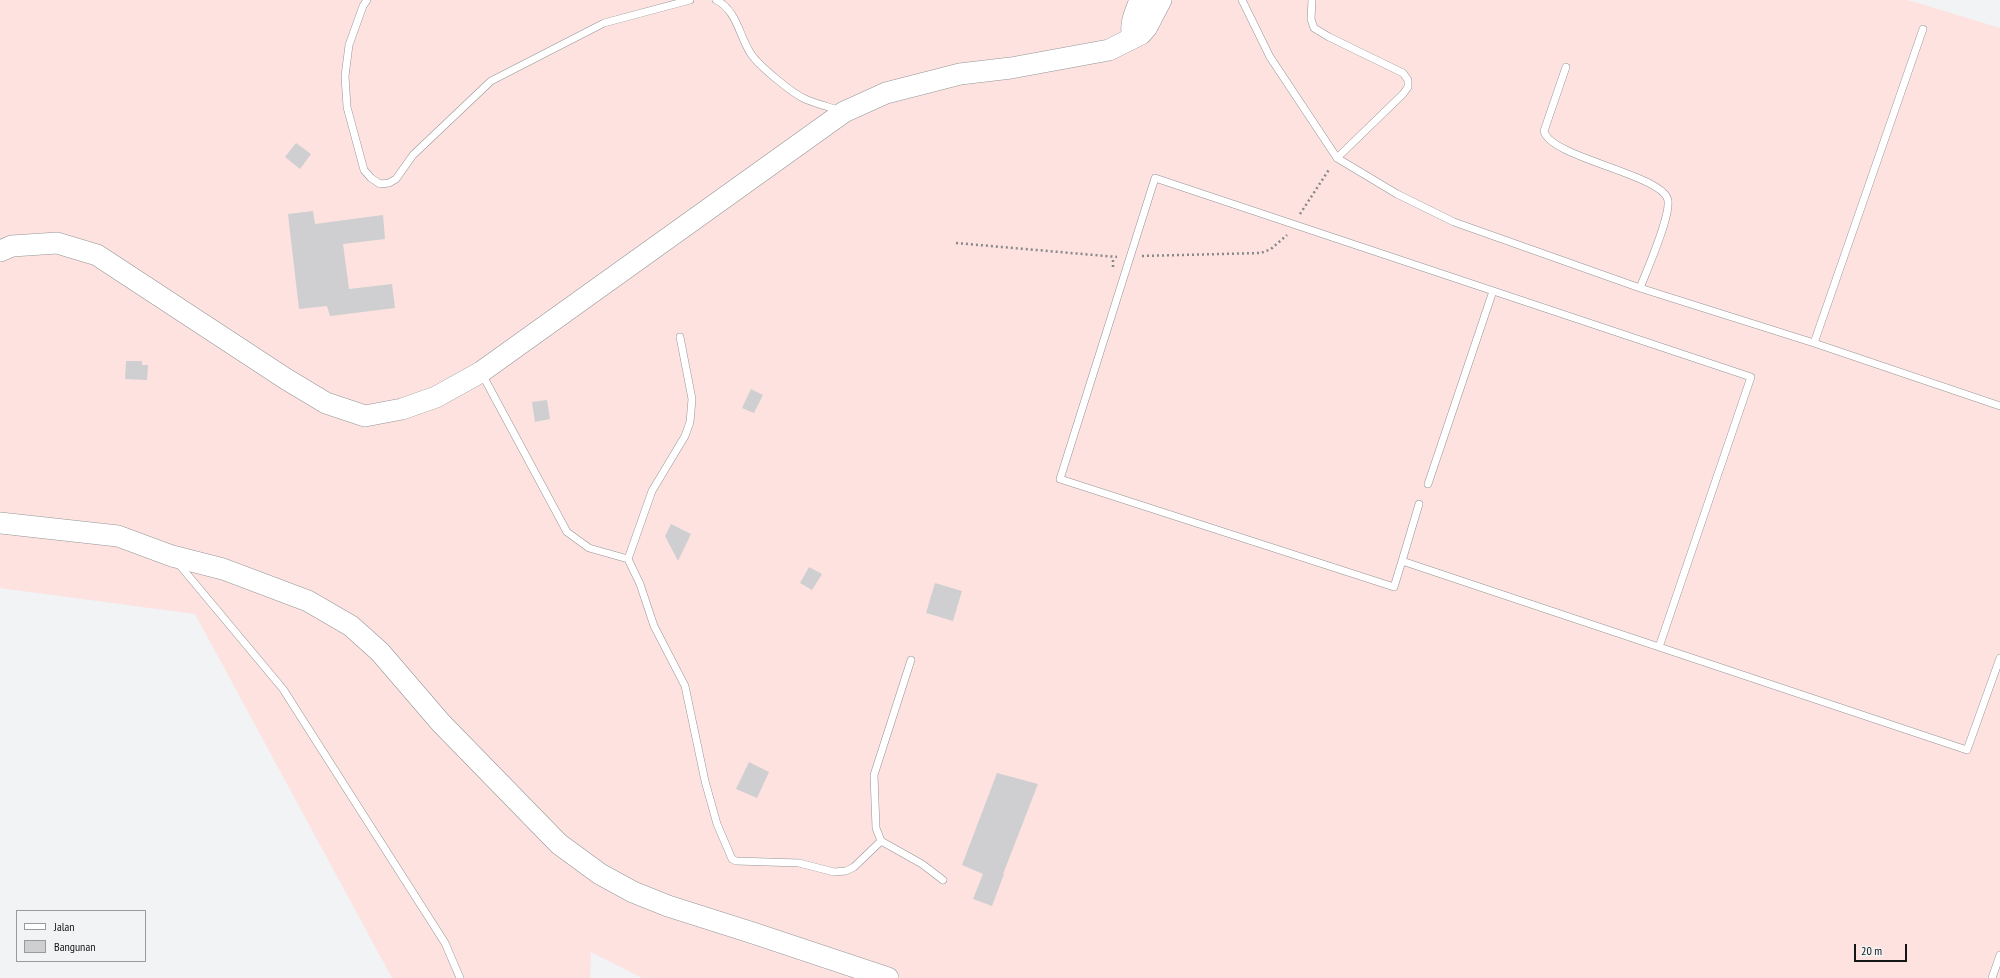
<!DOCTYPE html>
<style>
body{margin:0}
#map{position:relative;width:2000px;height:978px;overflow:hidden;background:#f1f3f5;font-family:"PT Sans Narrow",sans-serif}
canvas{display:block}
.legend{position:absolute;left:16px;top:910px;width:130px;height:52px;box-sizing:border-box;background:#f1f3f5;border:1px solid #999a9b;margin:0;padding:5px 7px;list-style:none;font-size:12px;color:#141515}
.legend li{display:flex;align-items:center;gap:8px;height:20px}
.legend b{width:20px;border:1px solid #999a9b}
.scale{position:absolute;left:1854px;top:944px;width:53px;height:18px;box-sizing:border-box;border:2px solid #141515;border-top:0;padding-left:5px;font-size:12px;line-height:14px;white-space:nowrap;color:#141515;-webkit-text-stroke:3px #f1f3f5;paint-order:stroke}
</style>
<div id="map">
<canvas width="2000" height="978"></canvas>
<ul class="legend">
<li><b style="height:5px;background:#fff"></b>Jalan</li>
<li><b style="height:11px;background:#cfcfd1"></b>Bangunan</li>
</ul>
<div class="scale">20 m</div>
</div>
<script>
const g = document.querySelector('canvas').getContext('2d');
g.lineJoin = 'round';
function paint(path, color) { g.fillStyle = color; g.fill(path, 'evenodd'); }
function strokePath(path, color, width, dash) { g.strokeStyle = color; g.lineWidth = width; g.lineCap = dash ? 'butt' : 'round'; g.setLineDash(dash || []); g.stroke(path); }
paint(new Path2D(`
 M0,0H1908L2000,28V978H642L591,952L590,978H392L195,614L0,588Z`), '#fde2e0');
paint(new Path2D(`
 M296,143L311,154L300,169L285,157Z
 M313,211L315,224L383,215L385,239L343,244L349,289L392,284L395,308L330,316L327,306L299,309L288,214Z
 M126,361H142V365H148L147,380L125,379Z
 M751,389L763,395L754,413L742,408Z
 M547,400L550,419L535,422L532,402Z
 M671,524L691,534L678,561L665,536Z
 M809,567L822,574L812,590L800,583Z
 M935,583L962,591L953,621L926,613Z
 M749,762L769,772L757,798L736,789Z
 M997,773L1038,784L1003,874H1004L992,906L973,899L983,874L962,865Z`), '#cfcfd1');
const lane = new Path2D(`
 M367,0L363,6L349,45L345,76L347,107L364,170L371,178L380,184L389,183L396,179L413,155L491,81L604,23L690,0
 M716,0C737,10 739,36 751,54C759,66 792,93 805,99C817,104 829,107 841,111
 M1242,0L1270,57L1337,158L1397,194L1454,222L1640,288L1814,343L2000,406
 M1312,0L1311,19L1314,28L1329,37L1403,73L1408,80V87L1403,94L1337,158
 M1566,67L1544,131C1550,158 1666,175 1668,201C1670,218 1647,270 1640,288
 M1814,343L1923,29
 M482,374L567,532L589,548L628,559L640,584L654,626L685,686L705,781L717,824L732,859L736,861L799,863L834,872L846,871L854,867L881,841L922,864L943,880
 M1428,484L1493,291
 M1419,504L1402,561L1967,750L2000,658
 M628,559L652,491L685,436L690,422L692,399L680,337
 M1402,561L1394,587L1060,479L1155,178L1751,377L1659,647
 M177,562L283,689L445,943L460,978
 M881,841L876,828L874,775L911,660
 M1992,978L2000,955`);
const secondary = new Path2D(`
 M1133,38C1129,25 1135,13 1140,0
 M0,251L12,246L57,243L97,255L286,379L326,403L365,416L402,409L436,397L481,372L844,112L886,93L960,74L1011,68L1109,50L1141,34L1147,27L1161,0
 M0,523L118,536L172,556L223,569L308,601L351,626L380,652L441,723L559,844L600,874L633,892L668,906L753,933L888,978`);
strokePath(lane, '#939597', 8);
strokePath(secondary, '#939597', 22);
strokePath(new Path2D(`
 M1300,214L1330,168
 M956,243L1117,257
 M1142,256L1261,253L1271,249L1287,235
 M1113,267V257`), '#868889', 2.5, [2, 3]);
strokePath(lane, '#fff', 7);
strokePath(secondary, '#fff', 21);
</script>
